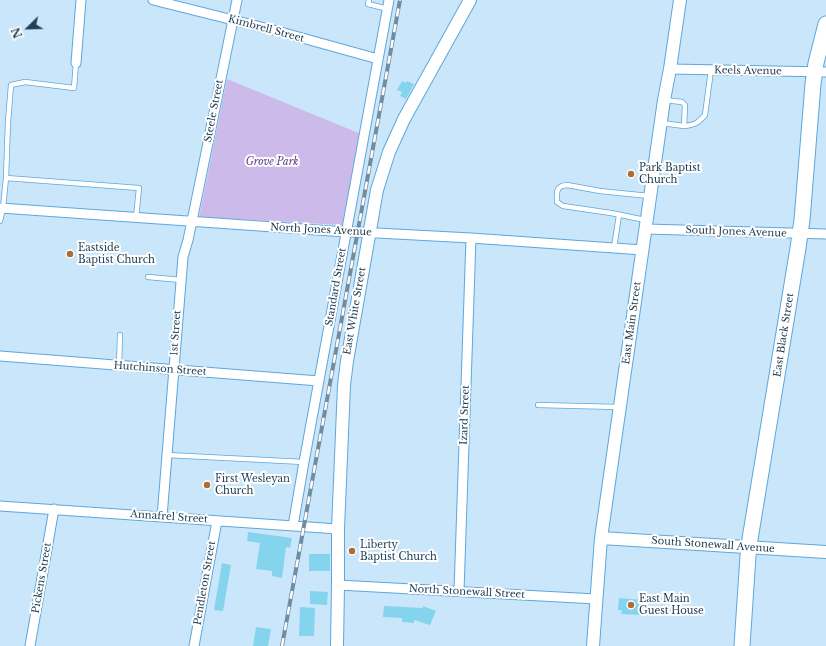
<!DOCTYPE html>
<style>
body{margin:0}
#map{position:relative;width:826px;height:646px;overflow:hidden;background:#cae6fb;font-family:"Libre Baskerville",serif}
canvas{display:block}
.north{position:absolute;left:8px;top:8px;width:40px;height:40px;-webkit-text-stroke:3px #fff;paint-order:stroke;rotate:247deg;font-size:11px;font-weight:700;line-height:16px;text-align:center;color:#213f55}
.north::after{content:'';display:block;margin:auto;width:14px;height:18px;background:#213f55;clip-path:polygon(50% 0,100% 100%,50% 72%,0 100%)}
</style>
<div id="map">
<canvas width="826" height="646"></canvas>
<div class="north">N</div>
</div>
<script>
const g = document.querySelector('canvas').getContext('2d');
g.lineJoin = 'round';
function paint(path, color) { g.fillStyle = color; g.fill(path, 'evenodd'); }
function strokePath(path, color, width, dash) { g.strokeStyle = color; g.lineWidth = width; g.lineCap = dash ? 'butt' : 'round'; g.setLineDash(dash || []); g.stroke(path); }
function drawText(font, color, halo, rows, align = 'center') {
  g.font = font + ' "Libre Baskerville",serif'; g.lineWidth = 4; g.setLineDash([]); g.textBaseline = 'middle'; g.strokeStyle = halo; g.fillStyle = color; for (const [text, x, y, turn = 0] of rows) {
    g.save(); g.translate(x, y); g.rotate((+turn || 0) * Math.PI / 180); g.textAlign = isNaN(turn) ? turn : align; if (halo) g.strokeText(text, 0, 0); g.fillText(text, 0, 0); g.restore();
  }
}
paint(new Path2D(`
 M227,79L361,134L342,225L199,217Z`), '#ccbbea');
paint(new Path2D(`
 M402,81L406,83L407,81L414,84L406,99L400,96L402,92L397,90Z
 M248,532L292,538L290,548L286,547L282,578L272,576V571L256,569L260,543L247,541Z
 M309,554H330V571H309Z
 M222,563L231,565L223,611L214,610Z
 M310,591L328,592L327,605L310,604Z
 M619,598L644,600L643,615L621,614L622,610H618Z
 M384,606L423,608V606L436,611L430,625L414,620V623L402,622V618L383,617Z
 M300,607L315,608L314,636H299Z
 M256,627L271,629L268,646H253Z`), '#85d4ee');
const service = new Path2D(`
 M369,0L368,4L388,9
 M662,123L684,126L685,105L682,102L664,100
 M684,126C695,125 698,123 705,115L711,70
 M6,178L8,122L11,85L25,82L74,88L76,63
 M645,220L611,213L563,206L557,202C557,193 555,186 567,185L600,191L649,196
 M0,221L3,208L6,178L139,188L136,218
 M614,248L619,215
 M148,277L181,280
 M119,366L120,335
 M538,405L618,407
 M167,455L304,462`);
const minor = new Path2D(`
 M153,0L277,31L378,59
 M76,63L81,0
 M670,69L826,72
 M0,208L346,232H358L471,238L643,250
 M646,229L826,234
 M0,356L319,381
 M0,506L338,529
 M162,517L183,257L188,240L199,187L237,0
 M293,526L304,462L389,0
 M338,585L596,599
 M459,591L471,238
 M30,646L54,509
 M194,646L217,521`);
const tertiary = new Path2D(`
 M601,538L826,552
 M337,646L338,585V529L344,385L347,361L377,190L389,152L404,119L470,0
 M593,646L601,538L664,100L670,69L680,0`);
const primary = new Path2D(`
 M742,646L748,556L750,539L798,248L802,220L813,84L816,63L826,24`);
strokePath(service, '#5ea7da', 6);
strokePath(minor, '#5ea7da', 11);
strokePath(tertiary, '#5ea7da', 14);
strokePath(primary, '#5ea7da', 17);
strokePath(service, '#fff', 4.5);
strokePath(minor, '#fff', 9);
strokePath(tertiary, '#fff', 12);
strokePath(primary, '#fff', 15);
const rail = new Path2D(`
 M282,646L400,0`);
strokePath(rail, '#6f8ca1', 4);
strokePath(rail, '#fff', 2.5, [8]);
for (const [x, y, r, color] of [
 [631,174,4,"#ac6e33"],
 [70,254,4,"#ac6e33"],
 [207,485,4,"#ac6e33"],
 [352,551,4,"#ac6e33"],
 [631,605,4,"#ac6e33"]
]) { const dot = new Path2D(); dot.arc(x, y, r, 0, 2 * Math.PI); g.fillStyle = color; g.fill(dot); strokePath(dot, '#fff', 1.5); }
drawText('10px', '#213f55', '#fff', [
 ["Kimbrell Street",266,29,15],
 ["Keels Avenue",748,71,1],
 ["Steele Street",214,111,-79],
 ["North Jones Avenue",321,230,3],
 ["South Jones Avenue",736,232,2],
 ["Standard Street",336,287,-80],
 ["East White Street",355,311,-80],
 ["East Main Street",632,323,-82],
 ["1st Street",176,333,-86],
 ["East Black Street",784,335,-81],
 ["Hutchinson Street",160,369,4],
 ["Izard Street",465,415,-88],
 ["Annafrel Street",169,517,4],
 ["South Stonewall Avenue",713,545,4],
 ["Pickens Street",42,578,-80],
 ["Pendleton Street",205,583,-80],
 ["North Stonewall Street",467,592,3]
]);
drawText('italic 10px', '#5a3c83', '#fff', [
 ["Grove Park",272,162]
]);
drawText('10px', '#213f55', '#fff', [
 ["Park Baptist",639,168],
 ["Church",639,180],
 ["Eastside",78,248],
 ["Baptist Church",78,260],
 ["First Wesleyan",215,479],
 ["Church",215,491],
 ["Liberty",360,545],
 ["Baptist Church",360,557],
 ["East Main",639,599],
 ["Guest House",639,611]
], 'left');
</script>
